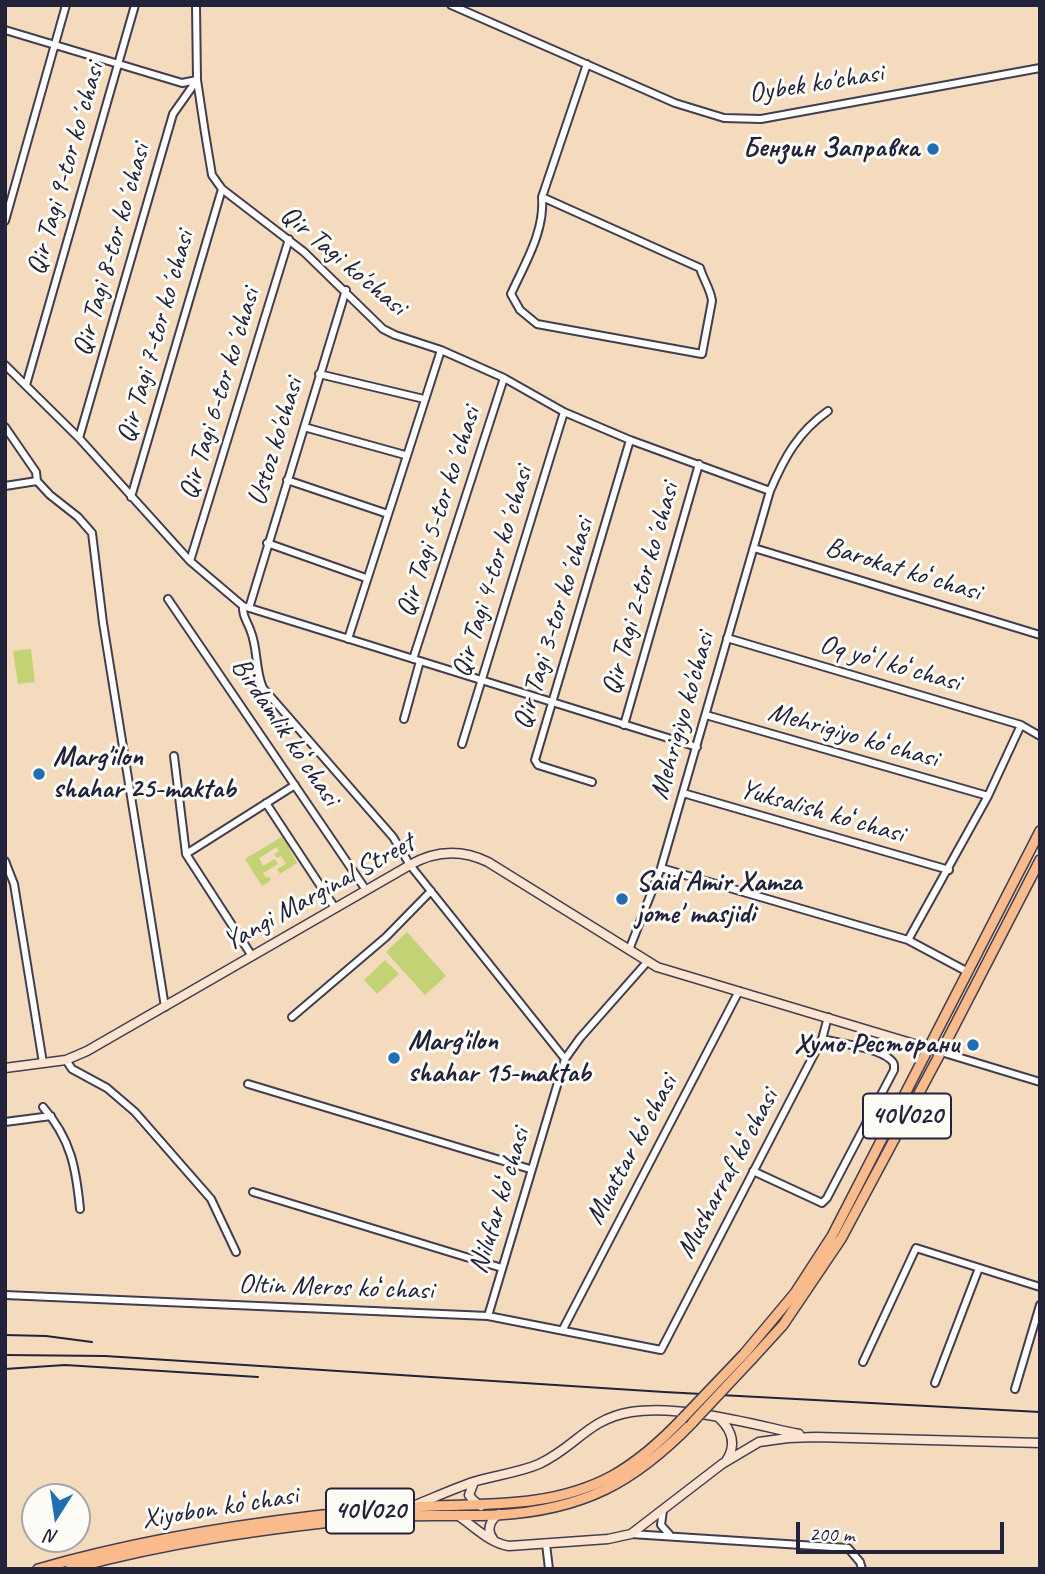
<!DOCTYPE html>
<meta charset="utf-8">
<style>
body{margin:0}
#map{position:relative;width:1045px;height:1574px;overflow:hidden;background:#f4dbbe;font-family:Caveat,sans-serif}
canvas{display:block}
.frame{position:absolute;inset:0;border:7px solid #22223b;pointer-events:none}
.north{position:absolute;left:21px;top:1483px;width:70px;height:70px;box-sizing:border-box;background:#fdfcf7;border:2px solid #a5a5ac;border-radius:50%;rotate:192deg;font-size:19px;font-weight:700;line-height:28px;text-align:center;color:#22223b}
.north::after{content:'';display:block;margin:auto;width:24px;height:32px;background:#1f6fb2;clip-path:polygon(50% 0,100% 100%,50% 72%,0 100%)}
.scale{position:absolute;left:796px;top:1522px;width:208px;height:32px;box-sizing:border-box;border:4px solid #22223b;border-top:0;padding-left:9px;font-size:21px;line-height:24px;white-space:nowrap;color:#22223b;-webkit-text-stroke:5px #fdfcf7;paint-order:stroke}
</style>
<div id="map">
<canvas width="1045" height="1574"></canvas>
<div class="frame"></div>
<div class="north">N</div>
<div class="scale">200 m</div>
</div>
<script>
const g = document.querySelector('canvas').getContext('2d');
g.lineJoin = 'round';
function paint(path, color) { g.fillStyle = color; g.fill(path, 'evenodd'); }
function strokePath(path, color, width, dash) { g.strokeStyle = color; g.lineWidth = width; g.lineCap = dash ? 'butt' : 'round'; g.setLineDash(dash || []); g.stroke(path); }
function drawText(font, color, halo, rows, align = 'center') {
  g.font = font + ' Caveat,sans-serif'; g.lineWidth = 6; g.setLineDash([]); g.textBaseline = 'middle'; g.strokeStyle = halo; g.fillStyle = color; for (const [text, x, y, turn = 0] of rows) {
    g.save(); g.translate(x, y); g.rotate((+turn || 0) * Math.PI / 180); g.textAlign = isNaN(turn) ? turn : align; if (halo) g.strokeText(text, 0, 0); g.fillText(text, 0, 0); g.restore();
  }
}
paint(new Path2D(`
 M31,649L35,682L18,684L13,651Z
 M283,836L297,863L280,874L277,869L286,864L281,856L277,858L274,854L279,851L277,847L259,858L263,866L275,859L278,864L263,873L266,878L269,876L271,880L262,886L245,859Z
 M407,932L446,976L425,995L386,952Z
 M385,960L399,974L377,994L364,980Z`), '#c2d274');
const street = new Path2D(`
 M196,5L197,80L205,133L212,175L222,189L304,252L383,329L395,335L441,350L504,378L564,412L630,440L770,491
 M451,5L675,103L724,118L761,119L1040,68
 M5,30L182,83L197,80
 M542,197L700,268C703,279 711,290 712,301L702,354L537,324L520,310L511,294C525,263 545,231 542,197L587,64
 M5,221L66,5
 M5,365L79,438L190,561L243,606L697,747
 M319,374L424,399
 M26,385L135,5
 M5,427L36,472L37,481L50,495L78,517L92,533L103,623L165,1007
 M304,427L405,455
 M79,438L173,114L197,80
 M287,480L388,514
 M5,486L37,481
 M131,497L222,189
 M267,543L366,578
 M754,548L1040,635
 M190,561L289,239
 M168,599L366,890
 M243,606C242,617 248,622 251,632C258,650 255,670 263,688L393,837L410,865L565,1059
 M249,608L346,290
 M727,638L977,712L1021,725L1040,736
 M348,639L441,350
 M413,659L504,378
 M706,715L988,796
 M404,719L420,661
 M624,725L699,464
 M462,744L564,412
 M174,756L186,854
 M592,782L538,765L535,760L630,440
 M683,793L949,870
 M266,803L335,908
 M5,861L14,884L43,1063
 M661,868L908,940L966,971
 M908,940L988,796L1021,725
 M629,950L661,868L770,491C784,458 798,432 828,411
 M252,956L186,854L295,785
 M292,1017L386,937L431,891
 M941,1052L1040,1082
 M66,1060L72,1069L107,1088L135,1112L211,1199L236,1252
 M248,1084L530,1169
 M43,1107C71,1139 76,1168 80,1209
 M5,1122L51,1116
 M753,1171L822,1203L827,1198L894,1070C894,1065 895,1064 891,1060C879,1048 839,1043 822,1039
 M253,1192L502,1268
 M5,1295L488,1316L661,1350L822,1039L828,1017
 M488,1316L565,1059L580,1038L648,961
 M563,1329L739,991
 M863,1362L916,1248L1040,1287
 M935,1383L979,1268
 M1015,1389L1040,1305
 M663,1510L661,1525L669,1534
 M631,1534L848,1548L860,1562L862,1569
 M546,1544L549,1569`);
const secondary = new Path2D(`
 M5,1068L66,1060L87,1051L410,865C436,850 461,849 488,862L657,967L941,1052
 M719,1418C732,1430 737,1445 726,1461
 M474,1482L469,1495L474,1501L481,1506
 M413,1506C433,1498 453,1489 473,1482C495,1475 518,1473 539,1464C576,1447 588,1419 631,1412C679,1404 751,1424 799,1434
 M457,1515C474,1526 489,1543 509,1546L608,1539L631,1534L722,1464L759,1442L788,1438L816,1437L1040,1443
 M493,1539C486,1530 490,1520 499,1514`);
const primary = new Path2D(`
 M744,1354L795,1293L832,1236L1040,831
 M752,1359L783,1325L841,1239L941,1052L1040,860
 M38,1569C128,1543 221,1527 314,1516C346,1512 378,1509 409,1507C479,1503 549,1510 612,1476C639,1461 661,1441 682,1419
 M70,1569C168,1542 269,1528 369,1518C412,1513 454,1517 497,1515C583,1510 634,1483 693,1422`);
strokePath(street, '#423e4f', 10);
strokePath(secondary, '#423e4f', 11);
strokePath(primary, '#423e4f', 12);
strokePath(street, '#fff', 6);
strokePath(secondary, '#fde4d1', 8);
strokePath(primary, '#fabb8c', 9);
strokePath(new Path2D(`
 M5,1335L46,1336L92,1342
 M5,1355L105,1356L664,1392L1040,1412
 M5,1369L65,1365L258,1377`), '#22223b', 2);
const primaryBridge = new Path2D(`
 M682,1419L744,1354
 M693,1422L752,1359`);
strokePath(primaryBridge, '#423e4f', 12, []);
strokePath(primaryBridge, '#fabb8c', 9);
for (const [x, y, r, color] of [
 [933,149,7,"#1f6fb2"],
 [39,774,7,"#1f6fb2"],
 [622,899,7,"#1f6fb2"],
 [973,1045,7,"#1f6fb2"],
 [394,1058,7,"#1f6fb2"]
]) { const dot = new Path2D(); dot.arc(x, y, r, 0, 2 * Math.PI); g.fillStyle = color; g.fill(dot); strokePath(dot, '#fdfcf7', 2.5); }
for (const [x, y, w] of [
 [907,1116,88],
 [370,1511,88]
]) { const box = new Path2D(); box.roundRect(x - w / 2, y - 22.5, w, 45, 5); g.fillStyle = '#fdfcf7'; g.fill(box); strokePath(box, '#22223b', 2); }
drawText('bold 26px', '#22223b', null, [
 ["40V020",907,1116],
 ["40V020",370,1511]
]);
drawText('28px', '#22223b', '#fdfcf7', [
 ["Oybek ko'chasi",816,84,-9],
 ["Qir Tagi 9-tor koʼchasi",66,169,-74],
 ["Qir Tagi 8-tor koʼchasi",112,250,-74],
 ["Qir Tagi ko'chasi",343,261,40],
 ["Qir Tagi 7-tor koʼchasi",156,337,-74],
 ["Qir Tagi 6-tor koʼchasi",220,394,-73],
 ["Ustoz ko'chasi",276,442,-73],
 ["Qir Tagi 5-tor koʼchasi",439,512,-72],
 ["Barokat koʻchasi",903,570,17],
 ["Qir Tagi 4-tor koʼchasi",493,572,-73],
 ["Qir Tagi 2-tor koʼchasi",641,589,-74],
 ["Qir Tagi 3-tor koʼchasi",554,624,-73],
 ["Oq yoʻl koʻchasi",890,664,16],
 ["Mehrigiyo ko'chasi",683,716,-74],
 ["Birdamlik koʻchasi",285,732,56],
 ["Mehrigiyo koʻchasi",853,736,16],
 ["Yuksalish koʻchasi",822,812,16],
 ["Yangi Marginal Street",319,893,-29],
 ["Muattar koʻchasi",632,1150,-62],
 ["Musharraf koʻchasi",728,1174,-62],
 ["Nilufar koʻchasi",500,1201,-73],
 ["Oltin Meros koʻchasi",336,1288,2],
 ["Xiyobon koʻchasi",220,1508,-9]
]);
drawText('bold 28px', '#22223b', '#fdfcf7', [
 ["Бензин Заправка",919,149,"right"],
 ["Marg'ilon",53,758],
 ["shahar 25-maktab",53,790],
 ["Said Amir Xamza",636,883],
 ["jome' masjidi",636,915],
 ["Marg'ilon",408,1042],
 ["shahar 15-maktab",408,1074],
 ["Хумо Ресторани",959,1045,"right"]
], 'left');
</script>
